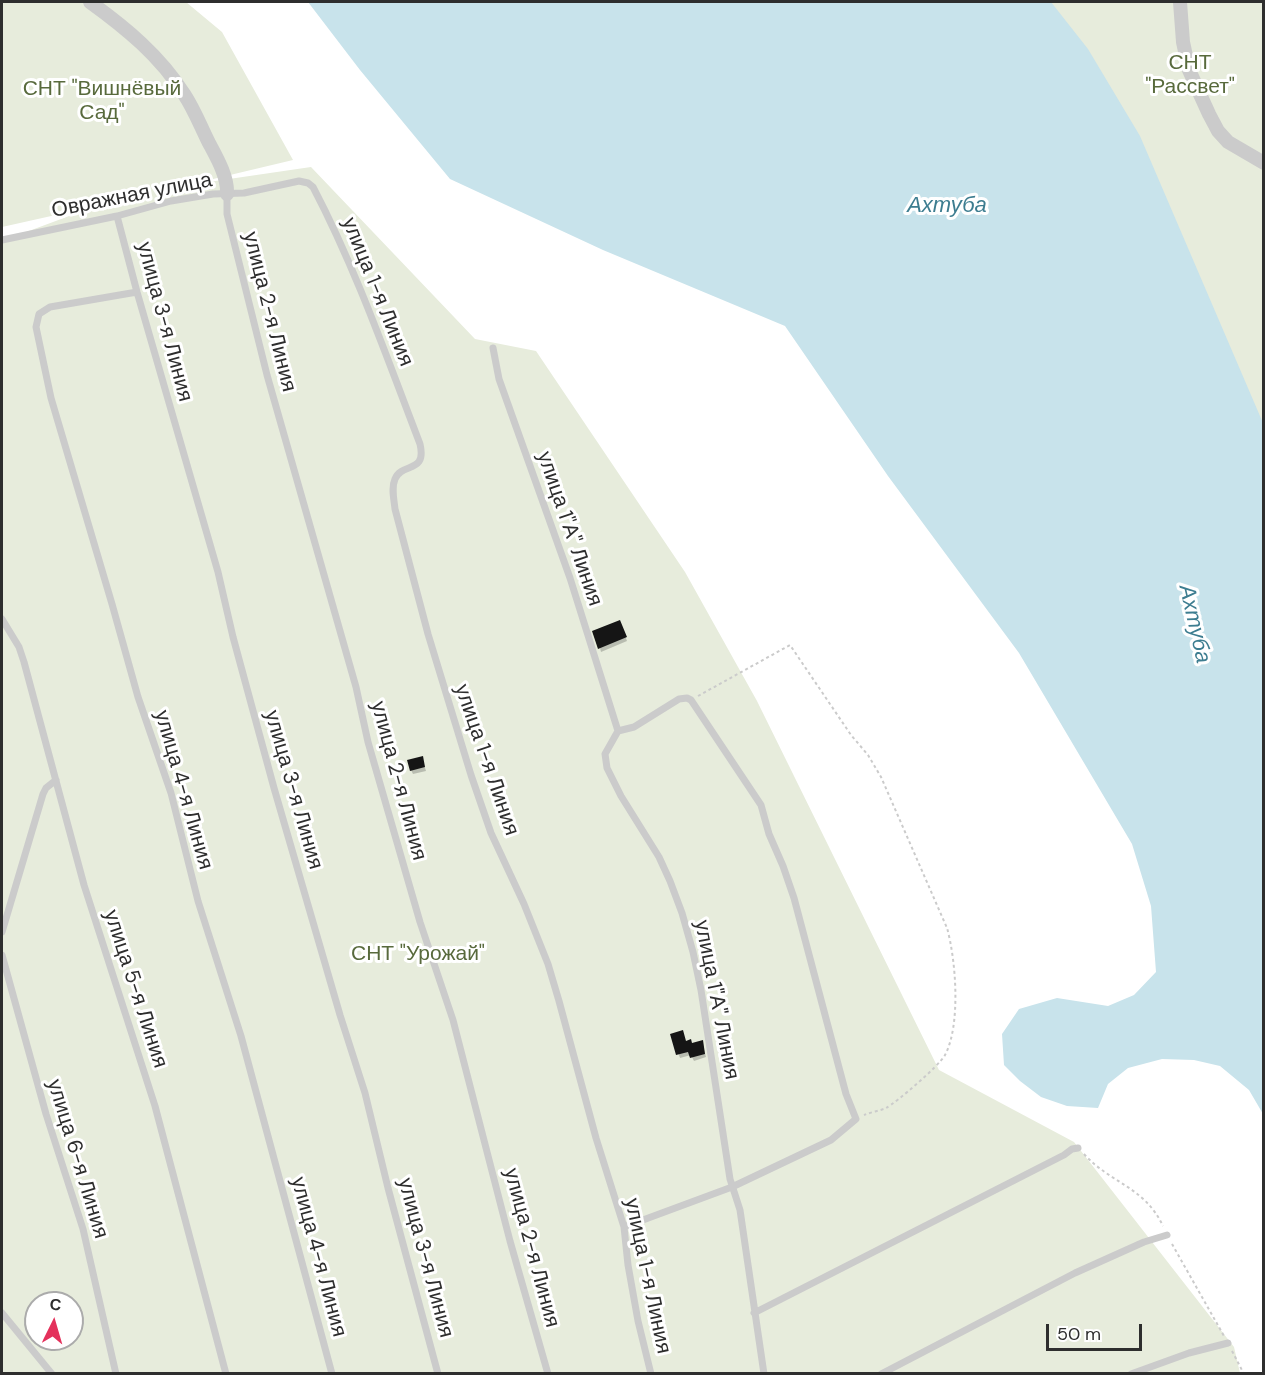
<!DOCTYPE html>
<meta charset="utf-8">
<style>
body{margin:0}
#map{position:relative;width:1265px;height:1375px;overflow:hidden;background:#fff;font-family:"DM Sans",sans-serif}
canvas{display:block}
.frame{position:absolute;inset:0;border:3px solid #2e2e2e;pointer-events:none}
.north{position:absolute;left:24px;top:1291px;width:60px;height:60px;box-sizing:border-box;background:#fff;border:2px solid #ababab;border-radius:50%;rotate:5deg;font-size:16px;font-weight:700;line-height:24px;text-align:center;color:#2e2e2e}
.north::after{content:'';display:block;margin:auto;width:21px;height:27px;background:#e4315b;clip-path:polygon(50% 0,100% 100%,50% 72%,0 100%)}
.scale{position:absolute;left:1046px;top:1324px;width:96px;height:27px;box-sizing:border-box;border:3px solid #2e2e2e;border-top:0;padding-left:8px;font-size:18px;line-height:21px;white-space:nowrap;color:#2e2e2e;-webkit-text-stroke:4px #fff;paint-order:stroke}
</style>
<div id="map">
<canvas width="1265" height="1375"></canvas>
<div class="frame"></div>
<div class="north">С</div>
<div class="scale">50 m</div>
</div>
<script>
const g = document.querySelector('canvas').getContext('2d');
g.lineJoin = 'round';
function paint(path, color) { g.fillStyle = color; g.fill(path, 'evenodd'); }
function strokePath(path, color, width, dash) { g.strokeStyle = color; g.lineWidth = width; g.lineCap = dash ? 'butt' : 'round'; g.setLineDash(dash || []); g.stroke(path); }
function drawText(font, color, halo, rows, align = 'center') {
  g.font = font + ' "DM Sans",sans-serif'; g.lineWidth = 6; g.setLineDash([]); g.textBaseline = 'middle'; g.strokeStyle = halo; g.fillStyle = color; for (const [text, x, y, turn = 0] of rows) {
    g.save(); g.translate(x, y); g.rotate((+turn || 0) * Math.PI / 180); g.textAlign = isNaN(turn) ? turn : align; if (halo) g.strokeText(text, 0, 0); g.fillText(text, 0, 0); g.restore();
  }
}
paint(new Path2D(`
 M2,2H186L222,32L293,160L188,185L311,167L475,339L536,351L685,572L757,701L939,1070L1074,1142L1234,1347L1240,1373L2,1374V241L96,206L2,227ZM36,1303H72V1339H36Z
 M1048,2H1263V427Z`), '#e7ecdc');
paint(new Path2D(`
 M308,2H1051L1088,49L1140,136L1263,423V1114L1249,1090L1220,1066L1194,1060L1162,1059L1128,1068L1108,1084L1098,1108L1067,1106L1041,1097L1020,1081L1004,1065L1002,1034L1019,1009L1057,998L1108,1006L1134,995L1156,972L1151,906L1132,844L1019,653L888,476L785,326L603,250L450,179L360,70Z`), '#c8e3eb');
paint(new Path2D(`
 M621,625L627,641L601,652L600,648Z
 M422,758L426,771L413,774L411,770Z
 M672,1035L693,1045L702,1042L706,1057L694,1061L691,1055L680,1058Z`), '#0003');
paint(new Path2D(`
 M620,620L627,637L598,649L592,631Z
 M423,756L425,767L410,771L407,760Z
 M683,1030L686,1041L691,1039L692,1043L703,1040L705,1054L690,1058L688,1052L676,1055L670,1034Z`), '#151515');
strokePath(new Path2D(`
 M698,696L790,645L851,735L868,755L881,777L947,928C956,960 961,1025 945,1055C939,1066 897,1102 886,1108C879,1111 871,1112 864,1115
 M1084,1154C1111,1184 1144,1186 1163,1226
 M1172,1244L1224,1336
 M1232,1351L1244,1374`), '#cbcbcb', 2, [3, 3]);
strokePath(new Path2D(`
 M227,194V214L267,375L356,687L368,742L420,922L453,1020L510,1241L548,1374
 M117,216L137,292L218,572L233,637L274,788L340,1015L365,1093L388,1188L438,1374
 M2,240L117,216L171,201L213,194L244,193L299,181L308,183L313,187C356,269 387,358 420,444C427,474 402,462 395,479C391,488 394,499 395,509L428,634L471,775L491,833L524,904L548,964L559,1001L596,1138L624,1227L628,1265L638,1321L651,1374
 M137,292L50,307L39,314L36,327L51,398L112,604L138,697L171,793L198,901L241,1036L332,1374
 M493,348L499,379L570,578L618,731L605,754L607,768L621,796L659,857L670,881L682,913L693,952L701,990L730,1179L740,1210L764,1374
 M2,619L19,647L24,662L84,885L155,1106L226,1374
 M618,731L634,727L679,699L687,698L691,700L761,805L769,834L783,866L794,898L846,1094L856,1119L831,1140L732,1187L624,1227
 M2,932L43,794L46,788L56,780
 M2,955L46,1114L83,1229L116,1374
 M2,1313L52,1374
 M754,1313L1064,1155L1072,1149L1078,1148
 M881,1374L1075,1273L1144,1242L1167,1235
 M1131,1374L1189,1353L1228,1343`), '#cbcbcb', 7);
strokePath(new Path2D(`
 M90,2C126,28 160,56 184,94C194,109 201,127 209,143C217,158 228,177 227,194
 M1180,2L1183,42L1189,70L1209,114L1218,131L1228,142L1264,163`), '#cbcbcb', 14);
drawText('21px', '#586a3c', '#fff', [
 ["СНТ",1190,63],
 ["\"Рассвет\"",1190,87],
 ["СНТ \"Вишнёвый",102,89],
 ["Сад\"",102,113],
 ["СНТ \"Урожай\"",418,954]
]);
drawText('21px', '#2e2e2e', '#fff', [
 ["Овражная улица",132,196,-11],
 ["улица 1-я Линия",377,292,68],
 ["улица 2-я Линия",269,312,76],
 ["улица 3-я Линия",164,322,75],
 ["улица 1\"А\" Линия",569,529,71],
 ["улица 1-я Линия",486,760,71],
 ["улица 2-я Линия",398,781,75],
 ["улица 4-я Линия",183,790,74],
 ["улица 3-я Линия",293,790,74],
 ["улица 5-я Линия",135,989,72],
 ["улица 1\"А\" Линия",716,1000,79],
 ["улица 6-я Линия",77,1159,73],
 ["улица 2-я Линия",531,1248,75],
 ["улица 4-я Линия",318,1257,75],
 ["улица 3-я Линия",425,1258,75],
 ["улица 1-я Линия",647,1276,78]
]);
drawText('italic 22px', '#3d7d90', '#fff', [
 ["Ахтуба",947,206],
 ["Ахтуба",1194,624,77]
]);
</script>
